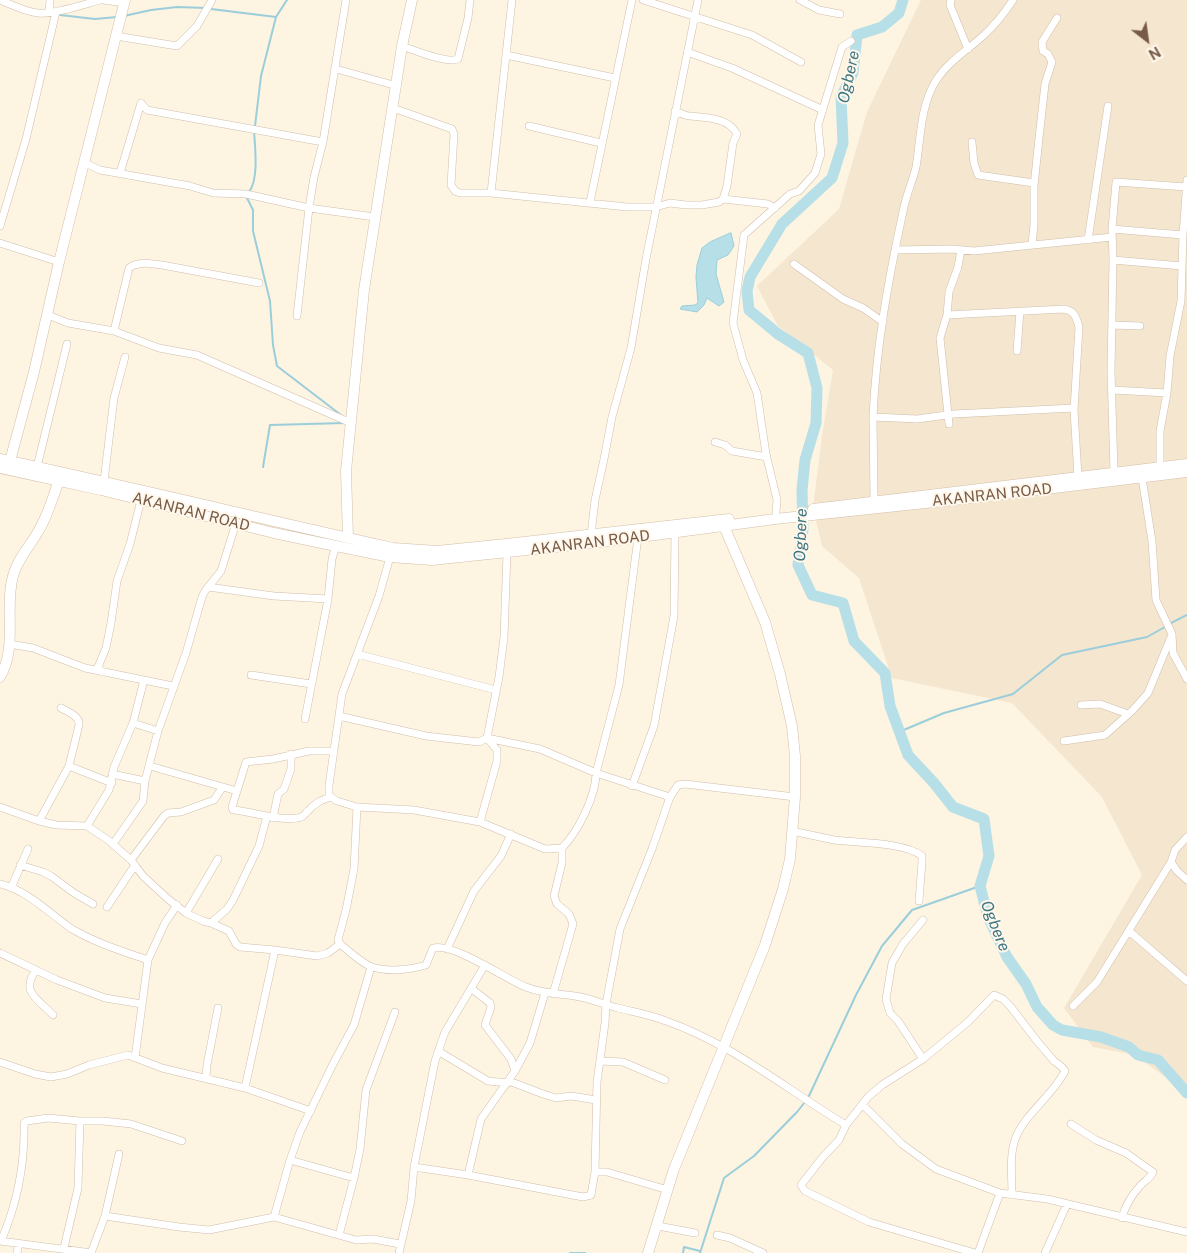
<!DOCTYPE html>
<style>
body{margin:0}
#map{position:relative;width:1187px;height:1253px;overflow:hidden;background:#fdf4e2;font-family:"Public Sans",sans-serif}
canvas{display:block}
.north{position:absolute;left:1122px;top:15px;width:50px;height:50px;-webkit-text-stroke:4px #fff7ea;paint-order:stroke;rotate:150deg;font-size:14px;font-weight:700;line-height:20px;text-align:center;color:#775a47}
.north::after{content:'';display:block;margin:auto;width:18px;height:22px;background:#775a47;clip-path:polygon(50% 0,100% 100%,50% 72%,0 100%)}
</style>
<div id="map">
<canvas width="1187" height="1253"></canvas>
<div class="north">N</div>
</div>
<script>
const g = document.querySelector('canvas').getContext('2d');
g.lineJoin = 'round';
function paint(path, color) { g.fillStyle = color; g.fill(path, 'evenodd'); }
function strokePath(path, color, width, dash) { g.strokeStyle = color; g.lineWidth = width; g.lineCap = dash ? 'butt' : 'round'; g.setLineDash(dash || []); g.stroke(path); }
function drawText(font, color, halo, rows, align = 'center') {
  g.font = font + ' "Public Sans",sans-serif'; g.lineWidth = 4; g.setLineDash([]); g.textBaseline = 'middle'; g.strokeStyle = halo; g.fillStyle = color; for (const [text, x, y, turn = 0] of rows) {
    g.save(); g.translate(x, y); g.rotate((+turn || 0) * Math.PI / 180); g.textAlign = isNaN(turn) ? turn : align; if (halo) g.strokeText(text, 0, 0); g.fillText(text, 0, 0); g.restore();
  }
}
paint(new Path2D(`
 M921,0H1187V1093L1135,1055L1093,1047L1064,1008L1142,875L1102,797L1012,703L892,678L859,578L822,546L813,508L822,436L833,370L778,326L757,286L839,209L867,112Z`), '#f5e6d0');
const water = new Path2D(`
 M731,233L734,246L728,255L717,260L716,274L724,302L719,306L707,298L704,305L697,312L680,309L682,306L695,305L698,303L696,277L697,265L702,248L710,242Z`);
paint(water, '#b6dfe8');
strokePath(water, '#9bceda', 1);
strokePath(new Path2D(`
 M211,9L276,17
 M60,15L95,19L117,17
 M124,16L151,10L177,7L206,8
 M255,126L261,76L276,17L287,0
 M249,192C259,179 255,147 254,131
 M247,198L253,210V231L270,301L273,345L277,366L341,415
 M263,467L270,425L345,423
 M1169,624L1187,615
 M899,732L944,713L1013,694L1062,655L1147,637L1165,627
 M808,1098L856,995L882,946L912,910L980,886
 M570,1253H585
 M683,1253L684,1247L700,1251
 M700,1253L724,1178L754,1156L797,1112L805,1102`), '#9bceda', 2);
strokePath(new Path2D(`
 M903,0L899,13L882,27L857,35L853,73L841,97L843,143L832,178L782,224L750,277L747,291L749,310L778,334L808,353L817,388L816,423L805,460L802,490L803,530L798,565L812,595L843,603L854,641L885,673L890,706L908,755L934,783L953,807L984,819L989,856L980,886L988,917L1007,957L1026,984L1037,1007L1053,1025L1062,1030L1101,1037L1129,1047L1138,1055L1158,1060L1187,1093`), '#b6dfe8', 11);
const street = new Path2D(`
 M0,0C12,5 26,12 38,13C53,15 85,4 100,0
 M103,0L125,3
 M643,0L752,35L801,62
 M800,0L819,10L840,14
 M951,0L950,5L968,49
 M49,12L50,0
 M116,36L177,46L197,26L212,0
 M402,46C414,50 448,64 458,59L468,18L470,0
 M687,52L732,68L823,110
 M506,55L615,78
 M336,69L397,86
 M141,103L147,110L323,142
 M393,108L452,129L454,134L451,185L455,191L460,193H491L627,207H656L670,203L686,205H702L719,202L723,199L727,186L733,143L737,134C728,117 706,118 690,116C685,116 680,113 675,111
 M529,126L601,143
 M972,142L974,163L978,175L1034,183
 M85,163L100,170L190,186L213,193L246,194L309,208L375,217
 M120,173L141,103
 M491,193L512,0
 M723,199L768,204L775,208
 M590,202L632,0
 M0,226L26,139L56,12
 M1112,229L1183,235
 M1088,240L1108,106
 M0,243L59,262
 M1032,245L1034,224V186L1039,138L1045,84L1052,62L1048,54L1043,51L1042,42L1057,18
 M895,250L952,249L974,251L1112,237
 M1113,260L1182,266
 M794,264L843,299L863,308L883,322
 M48,315L68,323L114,331L159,348L197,355L351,423
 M947,315L1064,309C1075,311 1076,317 1079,327L1074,410L1078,477
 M297,316L309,208L314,177L323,142L346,0
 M1112,325L1140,326
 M114,331L129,268L134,265L144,263L162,265L259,283
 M1017,351L1020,311
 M1112,390L1167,393
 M873,417C876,346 889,276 904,207C907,193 913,180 916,167C921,137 920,105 937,79C949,61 969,49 984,35C995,25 1005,12 1013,0
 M949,424L940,338L947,315L949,292L958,267L961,250
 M715,442L725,445L732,451L767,457
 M37,467L67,344
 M1160,467V431L1167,393L1170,356L1181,301L1183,235L1187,180
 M1114,472L1111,371L1113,260L1112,229L1116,182L1186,187
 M1142,478L1152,541L1156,600L1172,634L1173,653L1187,679
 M104,481L114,398L125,357
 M874,500L873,417L917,419L954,414L1074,408
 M776,512L777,500L766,454L757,393L743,360L733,323L744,235L790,194L799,191L815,173L821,154L818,125L842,47L851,41
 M591,535L595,500L604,459L612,417L631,348L646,259L698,0
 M208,587L274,596L328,599
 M9,644L33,648L85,668L173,686
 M357,654L496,690
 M102,672L98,667L106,648L111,623L117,581L130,544L141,500
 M251,675L311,684
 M1081,705L1100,704L1128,714
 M339,716L426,736L479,742L487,738L540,749L596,773L670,797L678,785L685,784L795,797
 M305,719L328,599L332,559L336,546
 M133,723L158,731
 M1064,741L1105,735L1133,710L1148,693L1171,637
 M334,751H309L273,759L246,762L232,807L233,810C249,811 291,824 303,816C305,815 306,812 308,811C315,803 321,800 331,797L337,801L357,807L414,810L480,822L545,849L562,848C578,832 596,796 596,773L619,685L638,537
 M69,766L112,783
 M150,766L237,791
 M112,774L145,781
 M632,786L654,726L674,616L675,533
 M331,797L329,795V785L342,694L379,596L390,557
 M0,807L39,821L56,825L87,826L108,840L131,860L143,876L168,899L186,913L203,921L211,923L229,931L236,944L240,947L275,950L317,956L328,953L340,944
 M357,807L354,869L346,910L338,940L340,944C349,951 361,963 372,967C388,972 410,970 426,965L433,948C453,942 505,979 526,987C545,995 565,993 585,998C596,1001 607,1005 618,1008C634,1012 651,1015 666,1021C732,1044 786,1089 846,1125
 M273,818L278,794L284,789L291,769V754
 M39,821L69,766L79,725C80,716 68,712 61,708
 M480,822L497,761V750L487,738L499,677L504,637L507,553
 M87,826L109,790L114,767L133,723L144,680
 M792,831C806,834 820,837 834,840C856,843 905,842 922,856V862L919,901
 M113,844L143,801L145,781L158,731L186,653L202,597L205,591L221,571L236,523
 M131,860L164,816L168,813L181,812L214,800L222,788
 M1171,862L1177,871L1187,880
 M20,865L43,872L51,876L74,893L93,904
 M0,884C27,890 50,914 72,929C96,943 122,951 148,960
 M11,888L28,849
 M107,907L135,865
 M186,913L218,859
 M923,920L903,944L892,963L886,999L890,1013L898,1021L923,1059
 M211,923L227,909L233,900L259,846L267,816
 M1129,931L1187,981
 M447,949L474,891L501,856L511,834
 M0,953L57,980L105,998L142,1004
 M36,970C20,992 38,999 53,1015
 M472,989L490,1003L491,1007L485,1025L511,1059L515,1071
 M553,994L573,924L569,914L557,904L554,896L562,863V848
 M1073,1006L1097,982L1171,862L1175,850L1187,837
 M438,1051L488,1081L508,1083
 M135,1058L148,960L165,923L177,905
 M600,1061L623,1062L665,1080
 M0,1062L35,1074L51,1077L67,1074L89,1065L128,1055L162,1068L245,1088L311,1111
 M206,1078L207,1065L218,1008
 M509,1081L543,1094L556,1098L571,1096L596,1100
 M245,1088L275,950
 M863,1105L902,1144L936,1169L1000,1193L1047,1199L1187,1232
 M1071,1124L1096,1140L1126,1153L1153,1172C1150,1179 1144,1181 1140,1186C1131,1196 1125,1206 1122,1218
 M290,1160L354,1178
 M414,1167L468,1175L583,1197L591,1195L595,1172L597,1082L605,1023L606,1004L620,929L652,849L670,797
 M595,1172H607L668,1190
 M468,1175L481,1119L515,1071L530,1043L545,993
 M105,1216L179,1227L209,1230L274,1217L356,1240L373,1239L400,1244
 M274,1217L290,1160L300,1132L332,1066L354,1025L371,967
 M658,1226L695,1233
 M339,1235L354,1178L360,1149L366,1090L395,1012
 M717,1235L730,1238L763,1253
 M0,1241L92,1253
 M1,1241C17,1204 25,1163 24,1123L27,1121L48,1118L80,1121H103L131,1124L182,1141
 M64,1248L78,1188L80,1121
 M17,1253L19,1243
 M91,1253L105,1216L119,1154
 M399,1253L411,1201L414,1167L435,1061L445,1032L485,965
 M975,1253L869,1222L805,1191L801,1185L822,1158L839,1140L846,1125L868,1097L882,1085L923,1059L968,1022L994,995L1003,999L1010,1006L1037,1041L1054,1061L1062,1067L1065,1071C1053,1095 1026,1113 1016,1137C1009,1154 1012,1176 1012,1195
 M978,1253L1000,1193
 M1045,1253L1067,1204`);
const secondary = new Path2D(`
 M0,459C131,487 262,519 393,548L437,551L506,544L729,519
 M10,461L34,372L59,262L125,0
 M0,468L101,490L274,533L336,546L390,557L432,560L603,542L775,519L963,499L1187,472
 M813,509L1187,464
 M348,538L346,471L364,290L402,46L412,0
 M0,677C18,646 4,609 13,576C17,559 31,545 39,530C48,515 53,497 59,480
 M648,1253L674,1169L765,945L783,889L790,859L795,797V756L792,726L780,674L765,622L724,526`);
strokePath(street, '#d1beab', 8);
strokePath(secondary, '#d5bea8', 11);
strokePath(street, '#fff', 7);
strokePath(secondary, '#fff', 10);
drawText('15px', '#775a47', '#fff7ea', [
 ["AKANRAN ROAD",992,495,-6],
 ["AKANRAN ROAD",191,512,14],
 ["AKANRAN ROAD",590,543,-7]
]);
drawText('italic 16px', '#3d7684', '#fff7ea', [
 ["Ogbere",849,77,-78],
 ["Ogbere",801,535,-88],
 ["Ogbere",995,926,68]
]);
</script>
